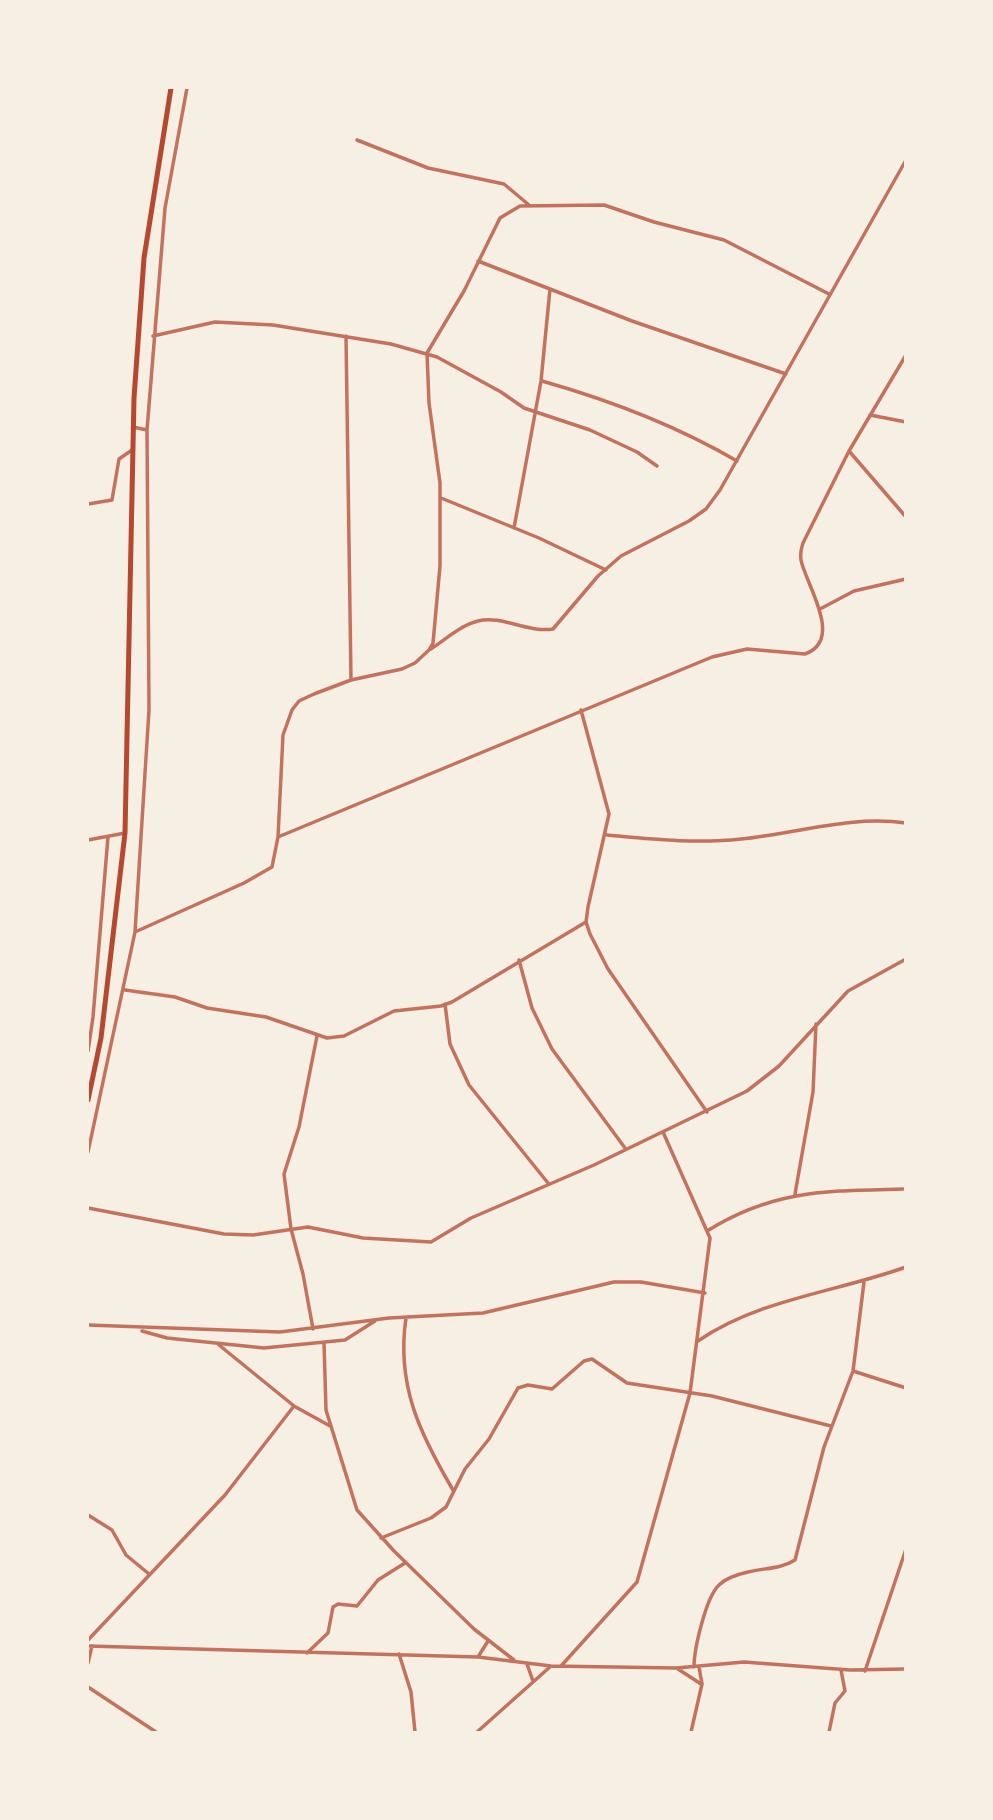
<!DOCTYPE html>
<style>
body{margin:0}
#map{position:relative;width:993px;height:1820px;overflow:hidden;background:#f6efe4;font-family:"Open Sans",sans-serif}
canvas{display:block}
.frame{position:absolute;inset:0;border:89px solid #f6efe4;pointer-events:none}
</style>
<div id="map">
<canvas width="993" height="1820"></canvas>
<div class="frame"></div>
</div>
<script>
const g = document.querySelector('canvas').getContext('2d');
g.lineJoin = 'round';
function strokePath(path, color, width, dash) { g.strokeStyle = color; g.lineWidth = width; g.lineCap = dash ? 'butt' : 'round'; g.setLineDash(dash || []); g.stroke(path); }
strokePath(new Path2D(`
 M357,140L428,168L504,184L529,205
 M478,261L632,321L786,374
 M153,336L215,322L273,325L391,344L437,357L501,392L524,408L590,430L637,452L657,466
 M346,336L351,680
 M542,381C609,400 677,426 737,461
 M870,415L906,422
 M147,430L165,208L187,88
 M849,451L906,517
 M441,498L539,538L606,570
 M88,504L112,500L119,459L132,450
 M514,528L541,381L550,289
 M820,609L854,591L906,579
 M431,649C445,640 461,625 478,621C502,615 527,633 553,629L598,576L621,556L689,521L706,509L720,490L906,160
 M581,710L609,814L588,907L586,922L590,934L608,969L707,1112
 M607,835C651,839 696,844 741,839C795,834 850,815 906,823
 M278,837L712,657L747,649L805,654C845,640 805,583 801,560C800,554 801,549 803,543L849,451L906,355
 M88,840L125,833
 M135,932L244,883L272,867L278,837L283,735L292,710L299,701L314,694L351,680L402,669L415,663L429,650L433,643L440,566V483L429,403L427,353L464,291L500,218L520,206L604,205L654,222L724,240L829,294
 M519,960L532,1008L552,1049L625,1148
 M125,990L175,997L207,1008L266,1017L327,1038L344,1036L394,1011L441,1006L452,1002L586,922
 M445,1004L450,1044L469,1085L548,1183
 M88,1051L93,1017L108,837
 M88,1152L135,932L149,710L147,430L133,427
 M906,1178V1214
 M795,1194L813,1092L816,1024
 M88,1208L224,1234L253,1235L308,1227L363,1238L431,1242L471,1218L594,1165L747,1091L779,1066L848,991L906,959
 M707,1231C774,1189 828,1191 903,1189
 M406,1318C396,1385 420,1434 453,1490
 M88,1325L280,1332L389,1318L483,1313L614,1282H641L705,1293
 M313,1329L303,1274L291,1229L284,1174L299,1127L317,1036
 M142,1331L167,1338L264,1348L345,1340L375,1321
 M698,1341C759,1299 837,1292 906,1267
 M324,1343L326,1410L357,1510L394,1551L474,1629L514,1660
 M219,1345L294,1406L330,1426
 M853,1371L906,1388
 M88,1515L112,1530L126,1555L149,1574
 M381,1538L431,1518L446,1507L465,1469L489,1439L518,1388L528,1385L552,1389L584,1361L592,1359L627,1383L712,1396L831,1426
 M88,1640L225,1495L294,1406
 M88,1646L478,1657L551,1666L676,1668L744,1662L850,1670L906,1669
 M307,1653L328,1633L333,1607L338,1604L357,1606L378,1580L405,1563
 M399,1654L411,1692L415,1732
 M478,1657L488,1641
 M88,1663L92,1646
 M527,1664L533,1681
 M561,1666L637,1582L690,1393L710,1238L663,1132
 M694,1667C694,1649 706,1597 719,1585C726,1578 739,1574 748,1572C764,1568 781,1569 795,1560L824,1447L853,1371L864,1282
 M678,1669L701,1684
 M865,1671L906,1549
 M88,1687L156,1732
 M477,1732L551,1666
 M691,1732L702,1684L699,1667
 M829,1732L835,1703L845,1691L841,1670`), '#c5725c', 3.5);
strokePath(new Path2D(`
 M88,1100L101,1038L125,833L134,398L144,258L171,88`), '#b5482f', 5);
</script>
